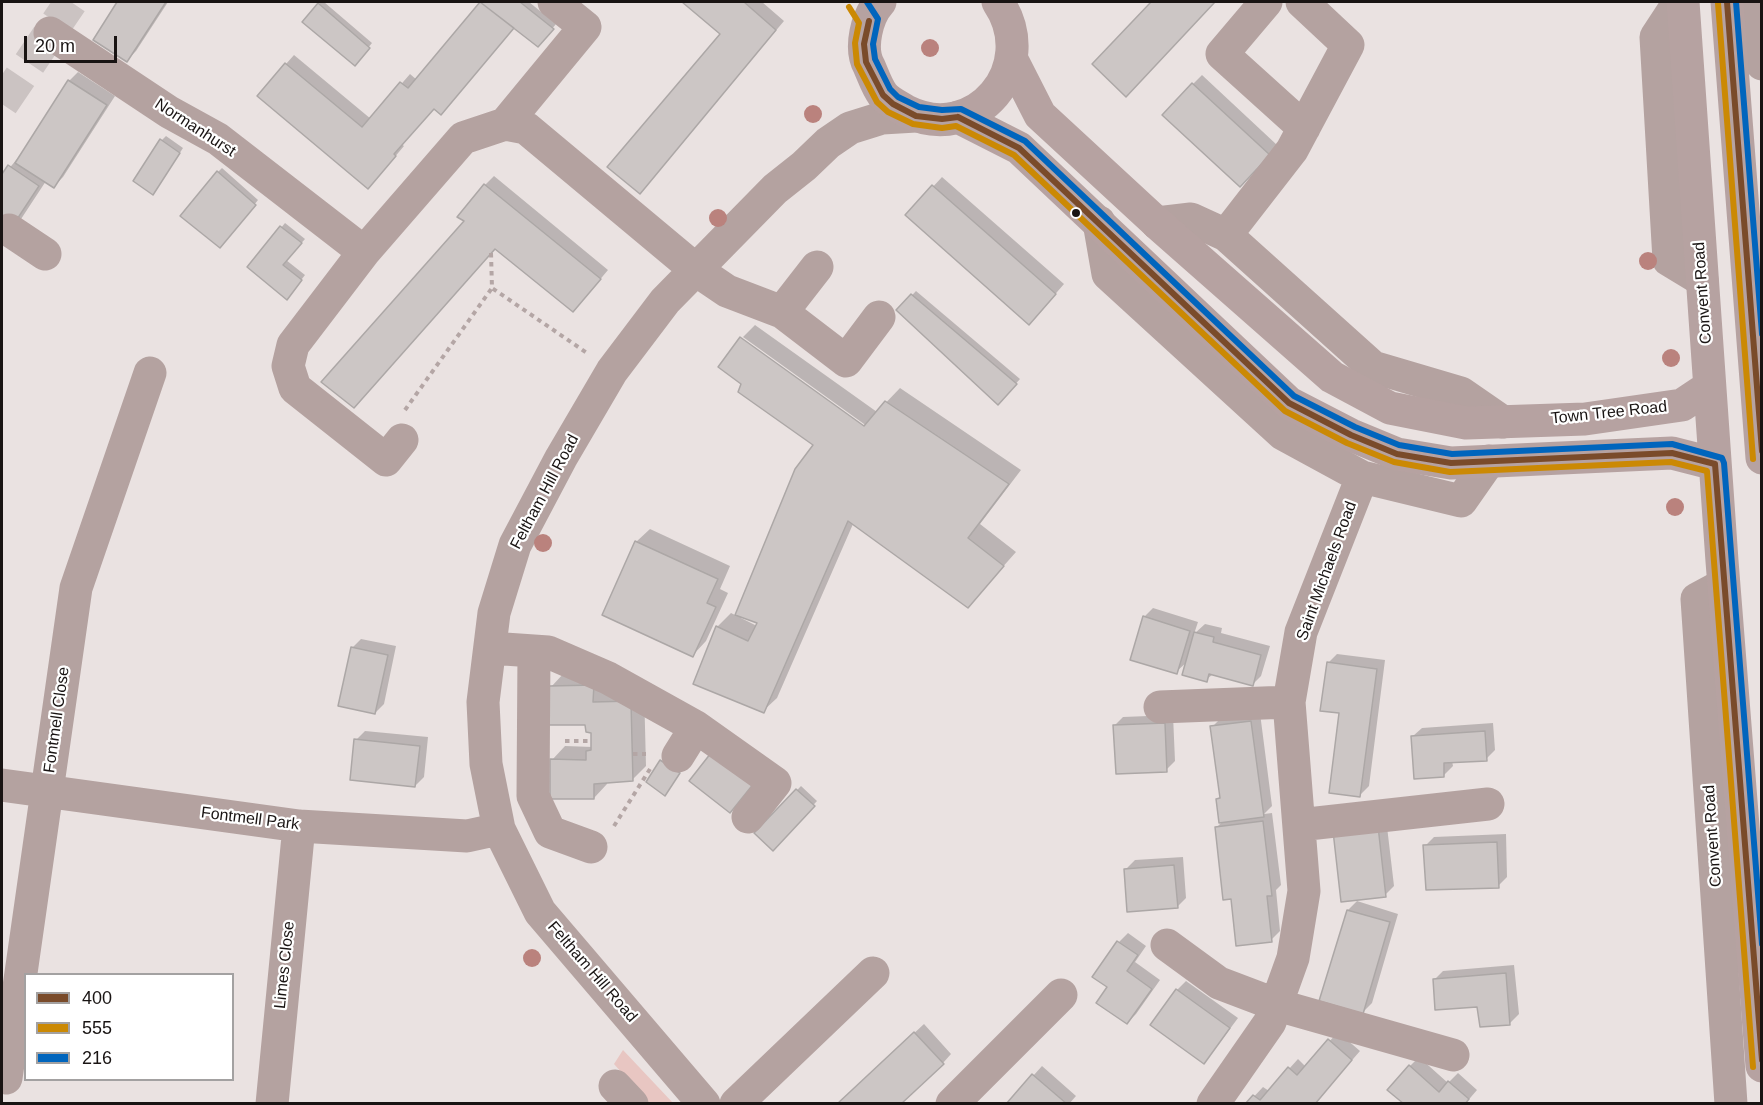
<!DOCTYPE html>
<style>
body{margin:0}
#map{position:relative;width:1763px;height:1105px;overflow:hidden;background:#eae2e1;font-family:Arial,sans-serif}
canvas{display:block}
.frame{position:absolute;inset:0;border:3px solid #191413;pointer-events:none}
.legend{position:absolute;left:24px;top:973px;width:210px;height:108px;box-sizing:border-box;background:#fff;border:2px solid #a3a1a1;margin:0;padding:8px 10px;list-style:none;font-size:18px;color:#191413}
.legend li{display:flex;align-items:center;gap:12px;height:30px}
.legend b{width:30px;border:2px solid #a3a1a1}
.scale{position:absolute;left:24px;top:36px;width:93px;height:27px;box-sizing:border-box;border:3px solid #191413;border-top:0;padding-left:8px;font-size:18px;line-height:21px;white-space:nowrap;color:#191413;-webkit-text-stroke:4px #fff;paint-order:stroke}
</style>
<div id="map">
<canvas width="1763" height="1105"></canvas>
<div class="frame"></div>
<ul class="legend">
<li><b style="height:8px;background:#7a4b2a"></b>400</li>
<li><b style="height:8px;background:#cb8904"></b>555</li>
<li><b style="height:8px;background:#0065bd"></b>216</li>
</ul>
<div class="scale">20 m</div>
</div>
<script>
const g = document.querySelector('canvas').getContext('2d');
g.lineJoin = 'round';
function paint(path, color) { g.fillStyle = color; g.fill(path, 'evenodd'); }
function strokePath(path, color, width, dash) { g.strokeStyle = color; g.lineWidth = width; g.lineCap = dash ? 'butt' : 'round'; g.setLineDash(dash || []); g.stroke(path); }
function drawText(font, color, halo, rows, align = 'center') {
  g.font = font + ' Arial,sans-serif'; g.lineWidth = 4.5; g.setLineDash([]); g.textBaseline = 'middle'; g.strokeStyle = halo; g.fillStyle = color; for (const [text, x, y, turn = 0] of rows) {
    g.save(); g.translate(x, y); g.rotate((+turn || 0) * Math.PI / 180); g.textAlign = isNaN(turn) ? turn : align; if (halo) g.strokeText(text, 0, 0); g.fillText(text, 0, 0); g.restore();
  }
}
paint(new Path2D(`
 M623,1050L673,1103H648L614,1064Z`), '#e8c6c2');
paint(new Path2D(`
 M119,2H168L136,51L127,60L95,39Z
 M321,2H324L372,43L358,60L319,4Z
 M482,2H529L556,24L542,41L515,27L441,113L434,108L401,144L404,146L377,178L286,64L294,55L371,119L410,74L417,80Z
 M684,2H762L784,21L640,192L722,34Z
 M1153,2H1214L1135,86L1094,64Z
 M78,72L115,96L63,177L54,186L46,181L2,248V177L22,153L69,81Z
 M1202,75L1277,145L1240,185L1193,84Z
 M166,136L183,148L156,189L162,140Z
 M222,168L258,200L224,242L218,172Z
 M494,176L608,270L582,301L495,247L466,221L485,185Z
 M942,177L1064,284L1038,314L907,215Z
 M285,223L305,239L286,260L305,275L291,293L249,267Z
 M916,291L1020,379L1002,399L898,310Z
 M755,325L877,412L900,388L1021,470L980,524L1016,552L968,606L853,524L777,698L763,711L717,627L731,613L737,616L797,470L871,429L743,337ZM742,616L759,622L757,626L741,618Z
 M650,529L730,566L720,589L728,593L706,641L693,655L636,542Z
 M1153,608L1198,622L1194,634L1205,624L1222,628L1221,633L1270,646L1261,676L1252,685L1213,674L1206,680L1188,661L1176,672L1144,617Z
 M361,639L396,646L384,704L375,713L352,648Z
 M1337,654L1385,660L1369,786L1360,795L1328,663Z
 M564,673L644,688L646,766L632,780L607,781V784L594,798L552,760L565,746L593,747L592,731L587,723L551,687Z
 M1260,713L1272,806L1264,814L1272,813L1281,885L1276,890L1280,931L1271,940L1232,897L1216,828L1221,823L1217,799L1221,796L1212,727L1221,718Z
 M1173,715L1175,761L1166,770L1114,726L1123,717Z
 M1493,723L1495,750L1486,759L1452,761L1453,766L1444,775L1413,736L1422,728Z
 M365,731L428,737L424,777L415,786L356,740Z
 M801,786L817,801L772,849L756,833Z
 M1386,818L1394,886L1385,895L1335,831Z
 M1506,834L1507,877L1498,886L1425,846L1434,837Z
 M1183,857L1186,898L1177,907L1126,869L1135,860Z
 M1357,901L1398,914L1372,1003L1363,1012L1348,910Z
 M1128,933L1146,946L1135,962L1160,980L1136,1014L1127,1023L1109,987L1094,976L1119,942Z
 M1514,965L1519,1014L1510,1023L1434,980L1443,971Z
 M1186,981L1238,1018L1212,1053L1203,1062L1177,990Z
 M924,1024L951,1054L943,1063L838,1104Z
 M1338,1032L1360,1051L1314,1104H1247L1263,1087L1269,1091L1298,1059L1306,1067Z
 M1419,1057L1448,1083L1458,1073L1477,1090L1465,1104H1406L1410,1066Z
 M1042,1066L1076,1096L1069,1104H1008Z`), '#0003');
const building = new Path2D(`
 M117,2H166L127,62L93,40Z
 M480,2L514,28L441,115L434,109L394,154L396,156L368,189L257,96L285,63L362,127L400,82L408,88Z
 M480,2H520L554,29L538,47Z
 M682,2H744L776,30L640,194L607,167L720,34Z
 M1151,2H1215L1126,97L1092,64Z
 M318,3L370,48L355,66L302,22Z
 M68,80L107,105L54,188L15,163Z
 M1192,83L1270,155L1240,187L1162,115Z
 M160,139L180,153L153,195L133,181Z
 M8,165L39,186L2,242V174Z
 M217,171L256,205L220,248L180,216Z
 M484,184L601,279L573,312L495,249L354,408L321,382L464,221L457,217Z
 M932,185L1056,294L1029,325L905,215Z
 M280,226L302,243L283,265L302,280L287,300L247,267Z
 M911,294L1017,384L998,405L896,310Z
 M740,337L864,426L885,401L1009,484L968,538L1004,566L968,608L848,521L764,713L693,684L716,626L748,641L757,623L735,615L795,469L813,445L738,392L741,384L718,367Z
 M635,541L718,579L707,603L716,607L693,657L602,615Z
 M1143,616L1190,631L1177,674L1130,660Z
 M1194,632L1214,637L1213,642L1261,655L1253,686L1209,674L1207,682L1182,675Z
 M351,647L388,655L375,714L338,706Z
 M1327,662L1377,669L1360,797L1329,793L1339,713L1320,711Z
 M594,685L593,702L631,701L633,781L594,784V799H550V759L586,760V751L591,750V733L586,732L585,725H549V686Z
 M1251,721L1264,817L1219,823L1216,799L1220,798L1210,726Z
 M1165,723L1167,772L1116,774L1113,725Z
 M1485,731L1487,761L1444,763V777L1414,779L1411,736Z
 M354,739L420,746L415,787L350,780Z
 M718,744L759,777L730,813L689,781Z
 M660,760L680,773L665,796L646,782Z
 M796,789L815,806L773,851L754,833Z
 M1263,821L1272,896H1267L1272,942L1236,946L1231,899L1223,900L1215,827Z
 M1378,826L1386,897L1341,902L1333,831Z
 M1497,842L1499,888L1426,890L1423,845Z
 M1174,865L1178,908L1127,912L1124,869Z
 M1347,910L1390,922L1363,1014L1319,1001Z
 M1117,941L1138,955L1127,971L1152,989L1127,1024L1096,1003L1107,987L1092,977Z
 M1506,973L1510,1025L1480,1027L1477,1007L1435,1010L1433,979Z
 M1176,989L1230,1028L1204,1064L1150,1025Z
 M914,1032L944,1064L901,1104H837Z
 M1328,1039L1352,1060L1315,1104H1245L1253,1095L1260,1100L1288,1067L1297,1075Z
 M1409,1065L1439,1092L1448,1081L1469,1099L1465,1104H1404L1387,1090Z
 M1032,1074L1067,1104H1006Z`);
paint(building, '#ccc6c5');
strokePath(building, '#aca7a6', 1.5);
strokePath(new Path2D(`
 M2,104L71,2`), '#cbc3c2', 33, [33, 16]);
strokePath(new Path2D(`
 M491,253L492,288L587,353
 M405,410L492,288
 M565,741H591
 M633,754H646
 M614,826L650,769`), '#b4a6a5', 4, [4.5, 4.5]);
strokePath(new Path2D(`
 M1266,2L1222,54L1304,128
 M1679,2L1656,37L1669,260L1702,280
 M1756,2L1762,64
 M50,33L169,112L218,139L364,252
 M505,124L585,27L554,2
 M1099,222L1108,274L1283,434L1362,477L1461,501L1489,461
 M1157,223L1191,219L1226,235L1373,367L1461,393L1503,422
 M9,230L45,254
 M1226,235L1292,150L1348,45L1302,2
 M782,312L817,267
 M402,440L386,460L295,388L288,366L293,345L364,252L463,138L505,124L526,128L696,270L727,291L782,312L846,361L879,317
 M1723,585L1697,599L1731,1104
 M490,648L548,652L608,678L696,727L775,783L748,817
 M534,651L533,796L550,832L591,847
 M1160,707L1289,702
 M678,756L696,727
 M2,785L299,826L467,836L499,829
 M1299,825L1488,804
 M1167,945L1219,983L1277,1005L1453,1055
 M6,1078L76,588L150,373
 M615,1086L632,1104
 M272,1104L299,826
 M704,1104L540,912L499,829L486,764L483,702L494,613L515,545L561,458L612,371L665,301L775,189L804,166L828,143L850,128L882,118L916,116
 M736,1104L873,973
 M952,1104L1061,995
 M1213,1104L1270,1022L1293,958L1304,891L1289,702L1301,632L1362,477`), '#b4a2a0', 33);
strokePath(new Path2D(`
 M880,2C867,16 859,48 869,66C873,75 877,87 883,95C889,102 898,106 906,111C975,146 1042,67 998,2
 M1683,2L1722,561L1762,1066
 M1727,2L1762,458
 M1012,60L1040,115L1157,223L1332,377L1390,408L1466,423L1585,419L1682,405L1709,387
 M958,117L1019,148L1289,403L1351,435L1397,454L1451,463L1672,453L1715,464`), '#b6a2a1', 33);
strokePath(new Path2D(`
 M1727,2L1762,451
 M869,21L864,44L866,62L883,95L893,104L916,116L942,119L958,117
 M958,117L1019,148L1289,403L1351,435L1397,454L1451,463L1672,453L1715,464
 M1715,464L1762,1060`), '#7a4b2a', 6);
strokePath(new Path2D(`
 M1718,3L1753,459
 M849,7L859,23L855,43L857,64L877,102L888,112L913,124L942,128L956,126L1014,155L1285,411L1347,443L1394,462L1450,472L1671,462L1707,471L1753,1067`), '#cb8904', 6);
strokePath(new Path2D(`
 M867,2L878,19L873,44L875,59L890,89L898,97L919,107L942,110L961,109L1025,141L1294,396L1355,427L1399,445L1452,454L1672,444L1722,458L1724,463L1762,944
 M1736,2L1762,334`), '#0065bd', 6);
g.fillStyle = '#ba827d';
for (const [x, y] of [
 [930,48],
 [813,114],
 [718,218],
 [1648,261],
 [1671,358],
 [1675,507],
 [543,543],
 [532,958]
]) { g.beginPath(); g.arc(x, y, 9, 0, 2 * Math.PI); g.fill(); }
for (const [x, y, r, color] of [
 [1076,213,5,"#191413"]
]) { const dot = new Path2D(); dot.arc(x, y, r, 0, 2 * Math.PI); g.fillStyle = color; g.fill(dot); strokePath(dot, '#fff', 2); }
drawText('16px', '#191413', '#fff', [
 ["Normanhurst",195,128,33],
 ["Convent Road",1703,293,-94],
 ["Town Tree Road",1609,413,-6],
 ["Feltham Hill Road",545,492,-62],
 ["Saint Michaels Road",1327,571,-70],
 ["Fontmell Close",57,720,-82],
 ["Fontmell Park",250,819,7],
 ["Convent Road",1713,836,-94],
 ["Limes Close",285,965,-84],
 ["Feltham Hill Road",592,972,49]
]);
</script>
